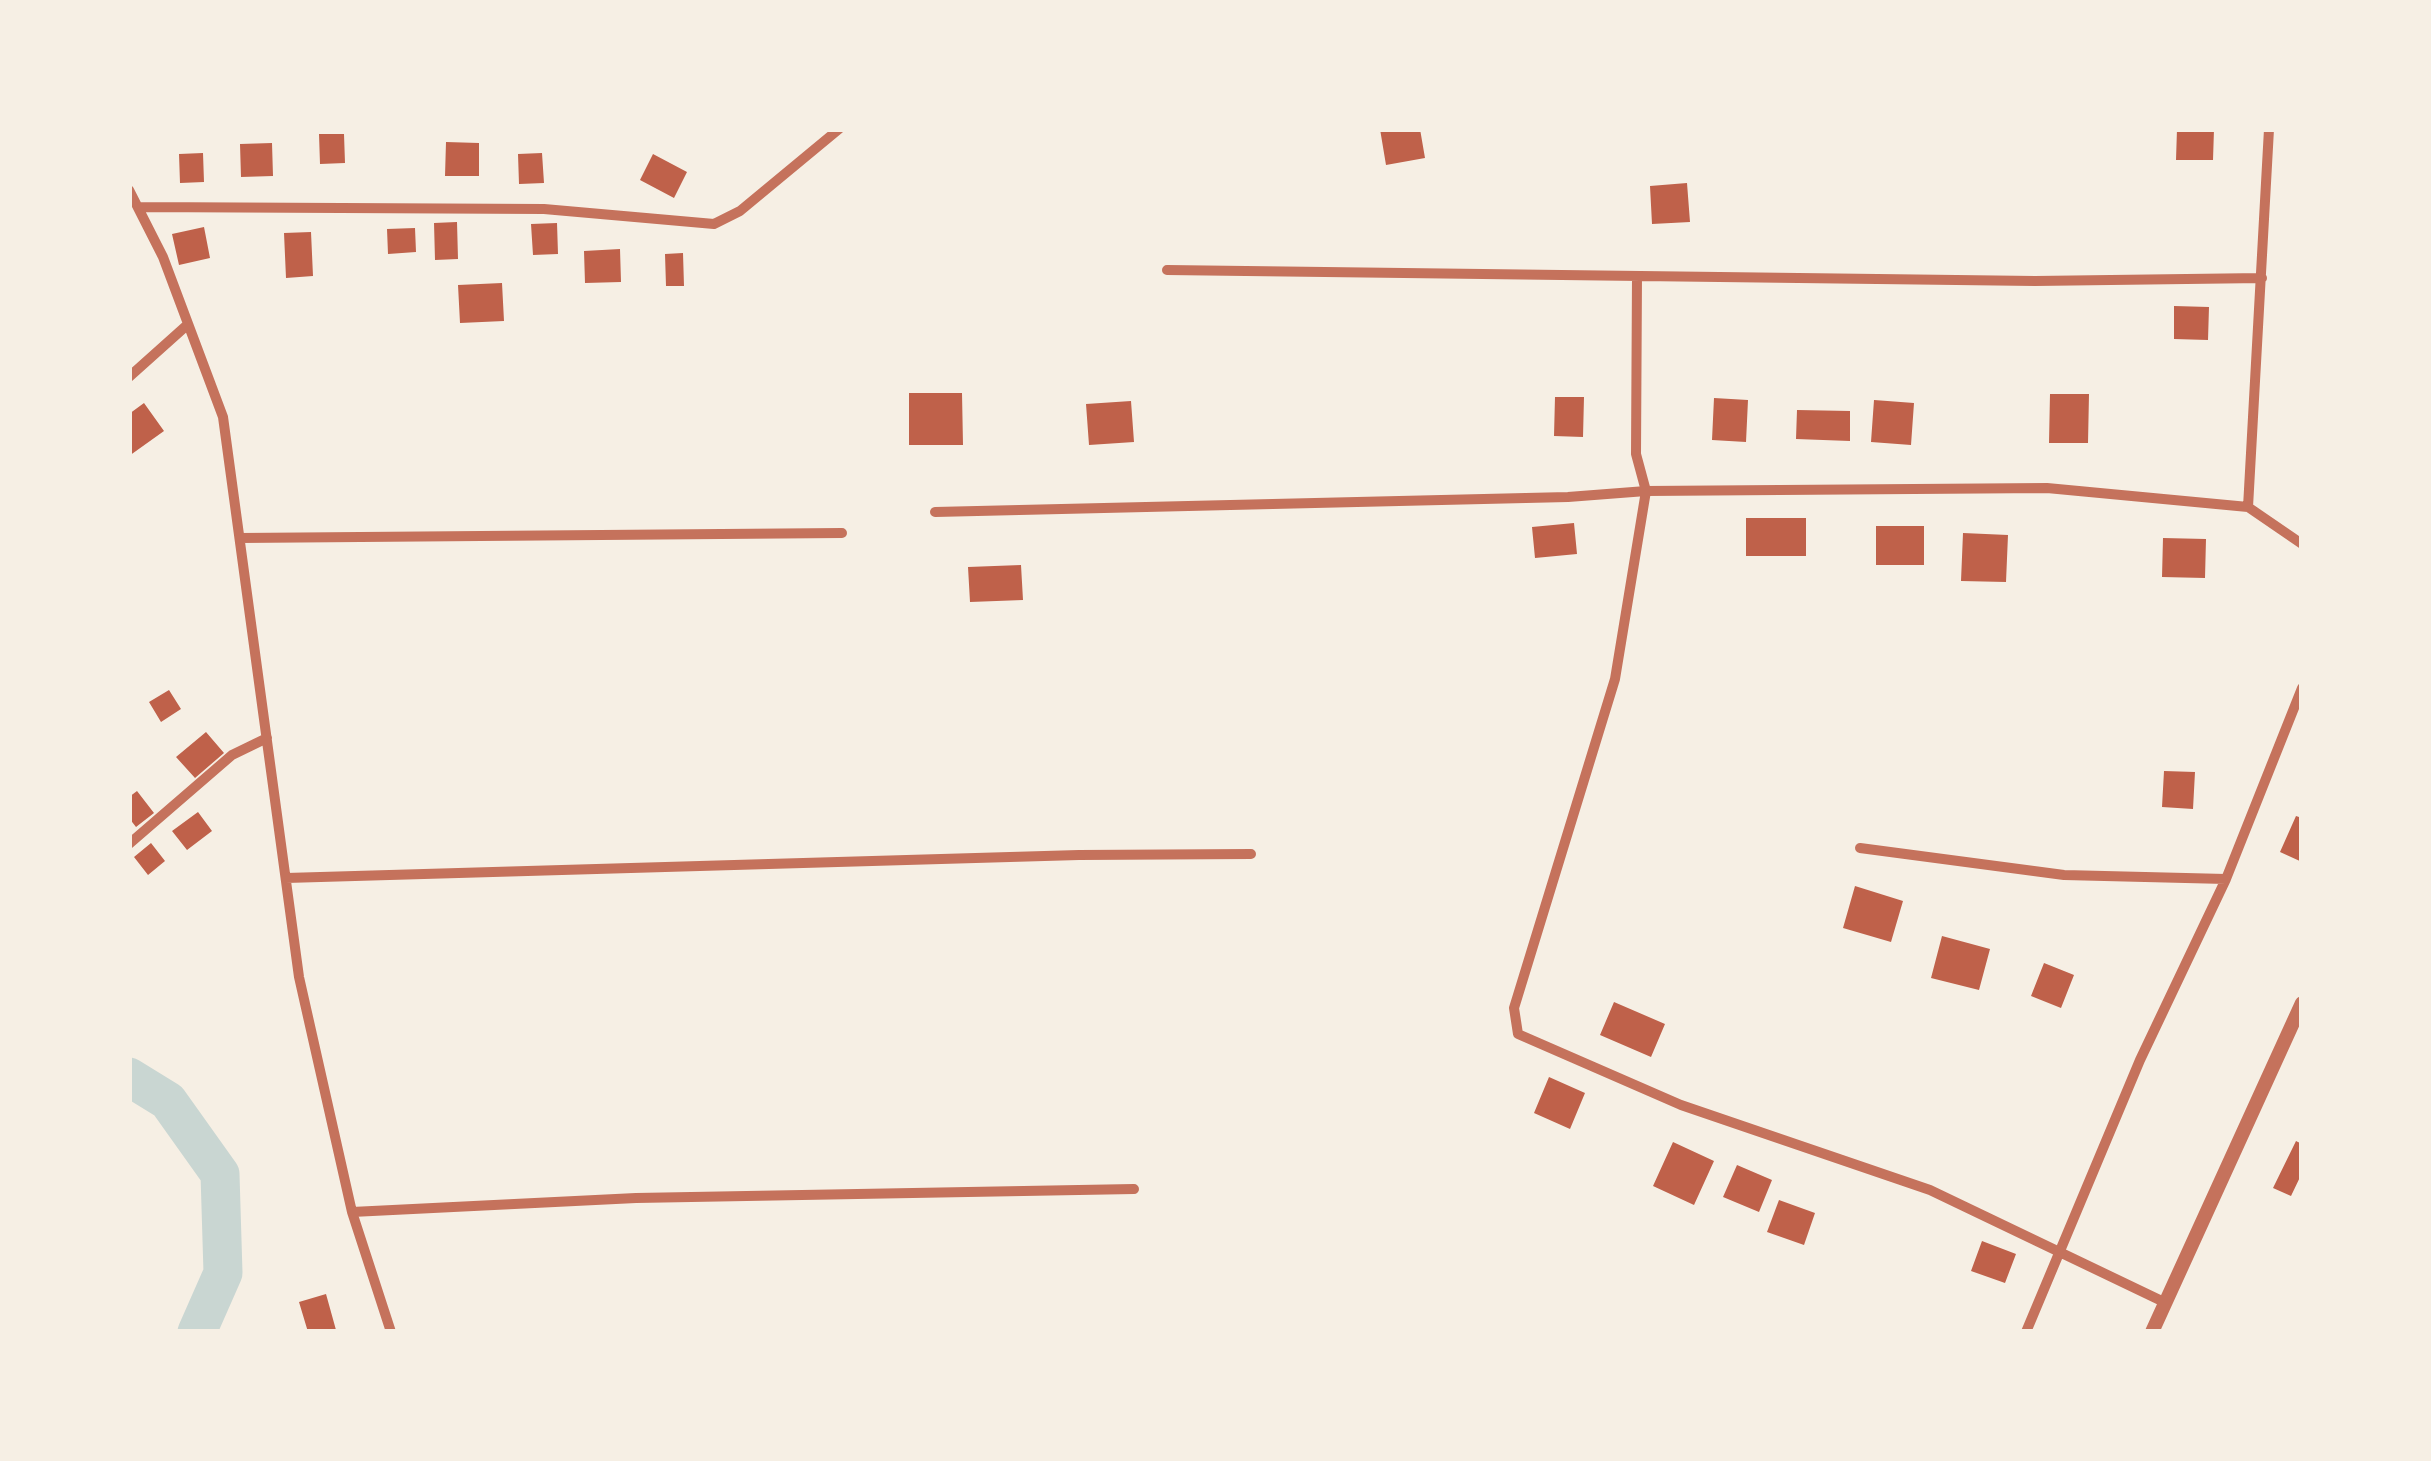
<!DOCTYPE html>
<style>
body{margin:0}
#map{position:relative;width:2431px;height:1461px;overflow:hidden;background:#f6efe4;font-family:"Crimson Pro",serif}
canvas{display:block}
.frame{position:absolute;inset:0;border:132px solid #f6efe4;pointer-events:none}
</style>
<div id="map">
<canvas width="2431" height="1461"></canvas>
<div class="frame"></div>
</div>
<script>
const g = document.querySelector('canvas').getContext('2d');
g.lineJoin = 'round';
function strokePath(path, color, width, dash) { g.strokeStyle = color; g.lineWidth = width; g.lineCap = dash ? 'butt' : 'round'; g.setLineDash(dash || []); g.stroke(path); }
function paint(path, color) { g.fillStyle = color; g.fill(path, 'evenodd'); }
strokePath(new Path2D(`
 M129,1077L168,1101L220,1174L223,1273L197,1332`), '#c9d6d2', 39);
paint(new Path2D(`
 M1380,129H1420L1425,158L1386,165Z
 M2177,129H2214L2213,160H2176Z
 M319,134H344L345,163L320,164Z
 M446,142L479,143V176H445Z
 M272,143L273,176L241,177L240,144Z
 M203,153L204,182L180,183L179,154Z
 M542,153L544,183L519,184L518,154Z
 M653,154L687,172L674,198L640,180Z
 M1687,183L1690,222L1652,224L1650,186Z
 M457,222L458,259L435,260L434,223Z
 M557,223L558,254L533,255L531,224Z
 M204,227L210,258L179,265L172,234Z
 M415,228L416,252L388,254L387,229Z
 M311,232L313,276L286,278L284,233Z
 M620,249L621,282L585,283L584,251Z
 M683,253L684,286H666L665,254Z
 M502,283L504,321L460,323L458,285Z
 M2174,306L2209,307L2208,340L2174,339Z
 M909,393H962L963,445H909Z
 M2050,394H2089L2088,443H2049Z
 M1555,397H1584L1583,437L1554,436Z
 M1714,398L1748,400L1746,442L1712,440Z
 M1874,400L1914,403L1911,445L1871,442Z
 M1131,401L1134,442L1089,445L1086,404Z
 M144,403L164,431L129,456V414Z
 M1797,410L1850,411V441L1796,439Z
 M1746,518H1806V556H1746Z
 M1574,523L1577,554L1535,558L1532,527Z
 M1876,526H1924V565H1876Z
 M1963,533L2008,535L2006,582L1961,581Z
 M2163,538L2206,539L2205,578L2162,577Z
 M1021,565L1023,600L970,602L968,567Z
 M169,690L181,709L161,722L149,702Z
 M206,732L224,753L195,778L176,757Z
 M2164,771L2195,772L2193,809L2162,807Z
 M137,791L154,813L136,827L129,818V797Z
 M198,812L212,831L187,850L172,831Z
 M2296,816L2302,818V862L2280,852Z
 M151,843L165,861L148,875L134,857Z
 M1855,886L1903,901L1891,942L1843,928Z
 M1942,936L1990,949L1979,990L1931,978Z
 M2044,963L2074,975L2061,1008L2031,996Z
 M1614,1002L1665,1024L1651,1057L1600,1035Z
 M1549,1077L1585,1093L1570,1129L1534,1113Z
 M2296,1141L2302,1144V1173L2291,1196L2273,1188Z
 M1673,1142L1714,1161L1694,1205L1653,1186Z
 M1737,1165L1772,1180L1759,1212L1723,1197Z
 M1779,1200L1815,1213L1804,1245L1767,1232Z
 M1982,1241L2016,1254L2005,1283L1971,1271Z
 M326,1294L336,1330L308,1332L299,1302Z`), '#bf614a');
strokePath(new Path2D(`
 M129,190L163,257L223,417L299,977L352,1212L391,1332
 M138,207L544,209L714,224L740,211L839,129
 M1167,270L2035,281L2262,278
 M1637,276L1636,454L1646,491L1615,679L1514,1008L1518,1034L1681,1105L1930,1190L2166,1303
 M129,377L186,326
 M2248,507L2269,129
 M935,512L1568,497L1646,491L2047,488L2248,507L2302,544
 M240,538L842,533
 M129,844L232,755L267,738
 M1860,848L2064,875L2226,879
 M286,878L1079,855L1251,854
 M352,1212L636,1198L1134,1189
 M2026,1332L2140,1060L2226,879L2302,688`), '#c5725c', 10);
strokePath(new Path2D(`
 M2152,1332L2302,1003`), '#c5725c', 14);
</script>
